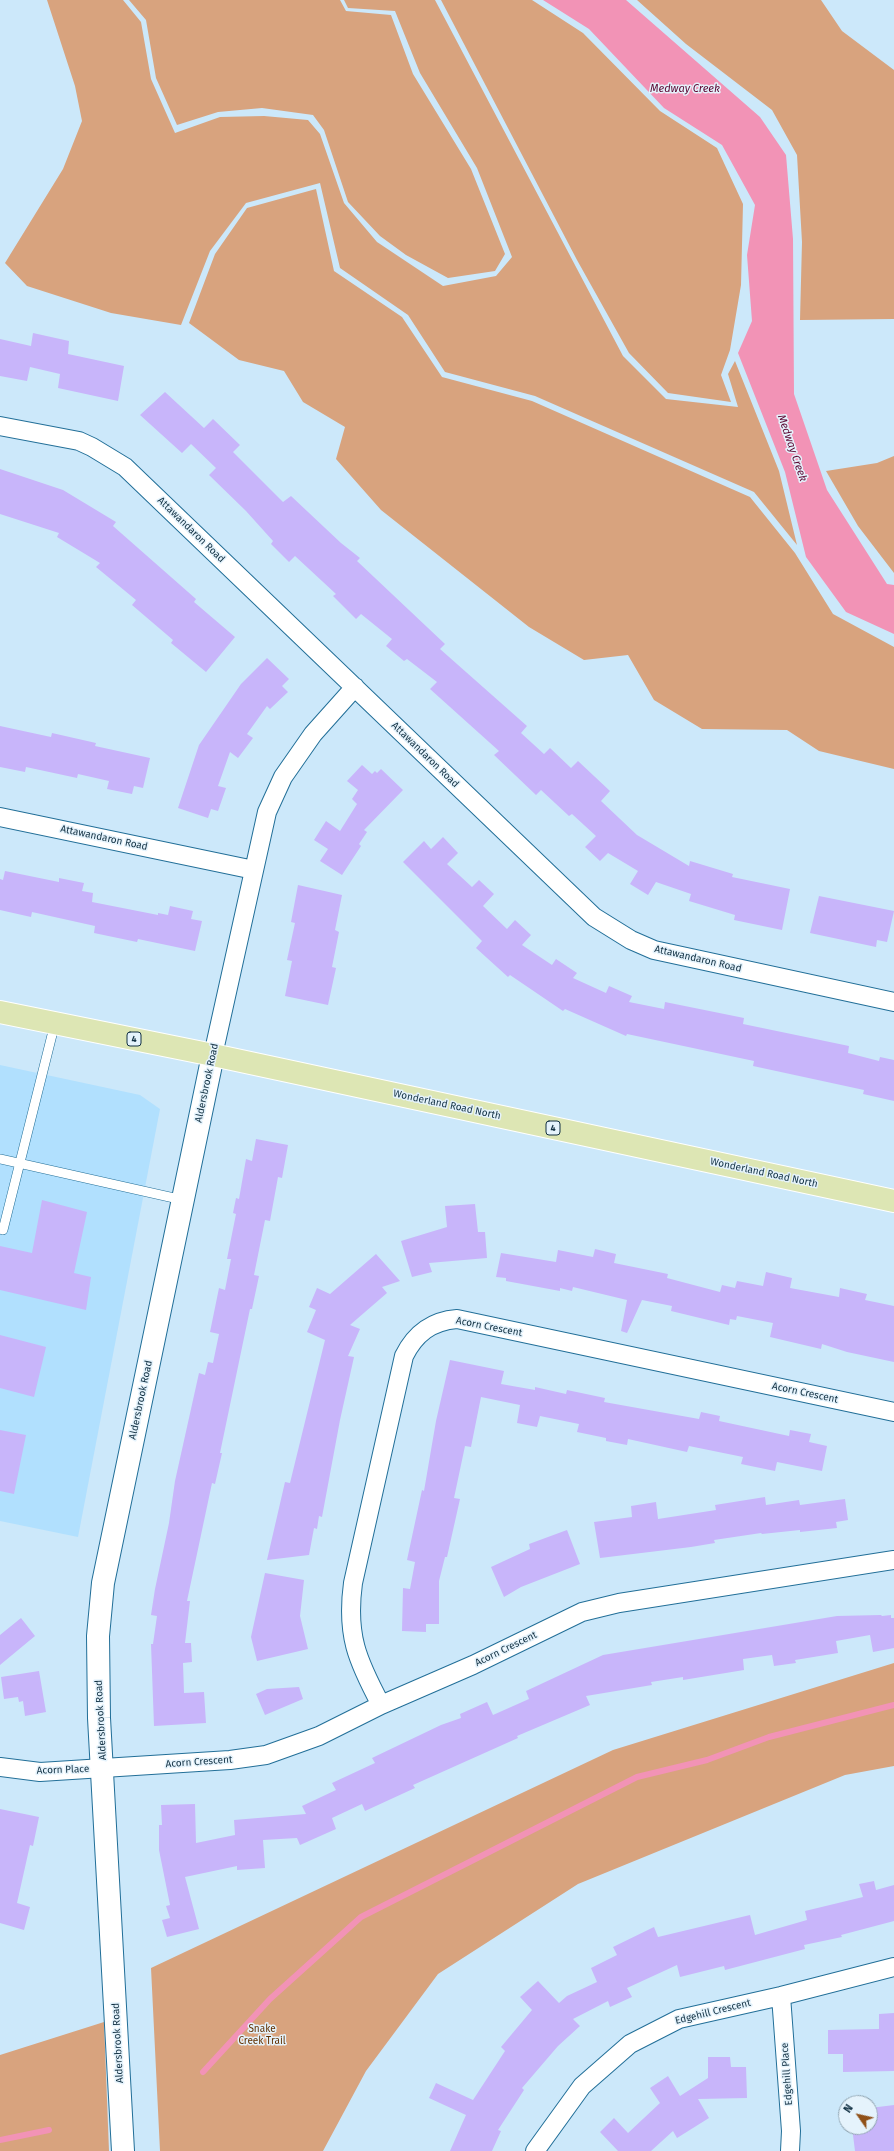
<!DOCTYPE html>
<style>
body{margin:0}
#map{position:relative;width:894px;height:2151px;overflow:hidden;background:#cce8fa;font-family:"Fira Sans",sans-serif}
canvas{display:block}
.north{position:absolute;left:838px;top:2095px;width:40px;height:40px;box-sizing:border-box;background:#e5f3fc;border:1px solid #91a5b2;border-radius:50%;rotate:304deg;font-size:11px;font-weight:700;line-height:16px;text-align:center;color:#123143}
.north::after{content:'';display:block;margin:auto;width:14px;height:18px;background:#905119;clip-path:polygon(50% 0,100% 100%,50% 72%,0 100%)}
</style>
<div id="map">
<canvas width="894" height="2151"></canvas>
<div class="north">N</div>
</div>
<script>
const g = document.querySelector('canvas').getContext('2d');
g.lineJoin = 'round';
function paint(path, color) { g.fillStyle = color; g.fill(path, 'evenodd'); }
function strokePath(path, color, width, dash) { g.strokeStyle = color; g.lineWidth = width; g.lineCap = dash ? 'butt' : 'round'; g.setLineDash(dash || []); g.stroke(path); }
function drawText(font, color, halo, rows, align = 'center') {
  g.font = font + ' "Fira Sans",sans-serif'; g.lineWidth = 3; g.setLineDash([]); g.textBaseline = 'middle'; g.strokeStyle = halo; g.fillStyle = color; for (const [text, x, y, turn = 0] of rows) {
    g.save(); g.translate(x, y); g.rotate((+turn || 0) * Math.PI / 180); g.textAlign = isNaN(turn) ? turn : align; if (halo) g.strokeText(text, 0, 0); g.fillText(text, 0, 0); g.restore();
  }
}
paint(new Path2D(`
 M0,1065L140,1095L160,1109L78,1537L0,1521Z`), '#b1e0fe');
paint(new Path2D(`
 M47,0H123L141,22L151,79L175,133L220,117L264,116L308,120L320,134L344,203L377,242L443,286L496,276L512,257L477,168L420,73L395,11L348,8L344,0H435L623,356L666,399L738,407L728,374L735,361L779,471L797,545L754,492L535,396L445,372L408,315L340,268L320,183L246,203L210,251L181,325L111,313L27,286L5,263L63,169L82,121L75,86Z
 M129,0H340L346,11L391,15L413,74L471,169L505,254L495,271L448,278L406,255L380,236L348,202L324,130L313,115L262,108L218,112L177,125L156,78L146,20Z
 M441,0H532L583,33L660,111L717,148L743,204L741,285L730,350L721,375L731,402L668,393L629,353L577,260Z
 M637,0H821L842,31L894,70V319L800,320L802,242L797,155L772,110L686,44Z
 M316,189L334,271L402,317L442,377L532,401L750,497L795,553L833,614L894,647V769L819,751L787,730L702,729L654,700L628,655L584,660L529,627L381,510L336,459L345,427L303,402L284,371L239,360L189,323L215,254L247,208Z
 M894,456V573L858,526L826,471L877,463Z
 M894,1663V1766L845,1775L578,1884L438,1974L366,2071L323,2151H160L151,1968L613,1750Z
 M104,2022L109,2151H0V2055Z`), '#d8a37e');
paint(new Path2D(`
 M543,0H626L760,117L786,155L793,239L794,394L827,490L887,584L894,585V634L846,612L806,557L785,472L738,353L752,321L747,255L755,205L722,145L664,108L589,29Z`), '#f293b6');
strokePath(new Path2D(`
 M203,2072L270,1999L361,1917L637,1777L707,1760L769,1737L894,1705
 M0,2140L49,2130`), '#f293b6', 6);
paint(new Path2D(`
 M33,333L69,341L68,354L124,366L118,401L58,388L60,374L30,367L27,381L0,376V339L31,346Z
 M165,392L204,428L213,419L240,445L233,452L283,502L291,496L341,543L360,558L357,561L445,644L440,649L527,726L521,733L544,754L550,748L571,768L578,761L610,791L601,801L637,835L689,866L690,861L733,874L732,877L790,889L782,930L734,920L735,915L689,901L691,894L656,882L648,895L630,884L638,871L608,853L600,861L585,847L596,836L572,814L569,816L541,790L536,795L494,755L499,751L430,689L437,682L407,659L404,661L386,646L392,639L361,614L356,619L333,596L336,594L295,556L289,562L271,544L273,541L246,511L209,475L216,468L191,444L182,453L140,415Z
 M0,469L63,490L116,522L113,526L196,599L194,602L235,637L206,672L171,643L173,640L132,605L136,600L96,567L100,563L57,537L59,533L0,514Z
 M267,658L289,679L282,686L288,692L270,709L267,706L247,734L253,738L238,758L230,752L218,786L226,788L218,811L211,809L208,818L178,808L199,745L241,684Z
 M0,726L51,737L52,733L96,743L95,746L150,758L143,788L134,786L132,794L107,789L109,781L78,774L77,778L26,767L25,772L0,767Z
 M362,765L372,774L375,771L377,773L381,769L403,790L364,830L367,832L359,844L361,846L342,875L320,861L328,849L314,840L326,821L340,831L357,804L352,799L358,790L347,781Z
 M443,837L458,853L447,864L472,887L479,880L494,894L483,906L507,929L515,920L531,935L522,945L552,965L556,959L577,973L573,978L606,993L609,986L632,996L629,1002L664,1009L665,1002L744,1018L743,1024L849,1046L848,1053L879,1061L880,1057L894,1060V1101L863,1094L864,1090L753,1066L754,1061L627,1034L626,1036L565,1009L563,1011L510,975L508,977L476,948L482,941L403,862L424,841L431,849Z
 M5,871L59,882V878L84,883L82,891L93,893L92,902L158,915V913L168,915L170,906L193,911L191,919L202,921L195,951L138,939L137,942L94,933L95,926L32,912L31,917L0,910V879L3,880Z
 M298,885L342,895L335,930L339,932L332,967L336,968L328,1005L285,996L292,961L287,960L295,923L291,922Z
 M819,896L894,911L887,942L877,940L876,947L810,933Z
 M256,1139L288,1145L282,1178L278,1177L270,1221L265,1220L254,1275L259,1276L252,1309H250L220,1453H222L215,1484L212,1483L187,1601H190L185,1643H191L192,1662L183,1663L184,1693L204,1692L206,1723L154,1726L151,1644H153L157,1616L151,1615L155,1589L169,1523L175,1481L199,1373L205,1375L208,1362L213,1363L219,1334L210,1332L219,1288L225,1290L231,1259H227L236,1214L233,1213L236,1198L239,1199L246,1159L252,1161Z
 M42,1200L87,1212L74,1273L91,1277L86,1310L0,1290V1246L32,1253Z
 M475,1204L478,1232H485L487,1258L429,1263L432,1272L412,1277L401,1241L447,1227L445,1206Z
 M595,1249L616,1254L614,1263L668,1274L667,1278L720,1292L722,1285L735,1288L737,1281L763,1286L766,1272L792,1278L790,1288L839,1297L840,1288L867,1294L865,1300L894,1306V1362L847,1352L822,1344L821,1349L770,1337L773,1323L737,1316L736,1320L730,1319L729,1325L671,1311L672,1306L642,1300L627,1333L621,1331L627,1300L573,1287L572,1291L560,1288V1291L506,1281V1278L496,1277L501,1253L556,1262L558,1250L593,1257Z
 M376,1254L400,1281L382,1287L387,1293L350,1325L360,1329L348,1356L354,1357L340,1420L322,1517L319,1516L317,1529L314,1528L309,1555L267,1560L285,1482L290,1483L325,1340L307,1332L316,1310L309,1307L317,1288L330,1294Z
 M0,1335L46,1347L34,1397L0,1388Z
 M450,1360L504,1371L501,1384L535,1390V1387L566,1394L567,1390L605,1398L604,1402L699,1419L701,1412L720,1416L719,1421L789,1436L790,1430L811,1434L809,1442L827,1446L822,1471L777,1462L775,1471L741,1464L743,1457L689,1446L687,1452L628,1439L627,1445L606,1441V1438L577,1432L579,1424L540,1416L537,1427L517,1423L520,1405L481,1397L471,1447L465,1446L454,1498L460,1499L447,1557H445L439,1581V1624H426V1632L402,1631L403,1588L410,1589L415,1562L407,1560L422,1490L424,1491L436,1421Z
 M0,1430L26,1435L14,1494L0,1491Z
 M765,1497L766,1505L799,1500L800,1505L845,1499L848,1520L836,1522L837,1528L800,1532V1530L762,1534L761,1533L714,1540L715,1543L691,1547L600,1558L594,1522L632,1517L631,1506L656,1502L658,1519L716,1510L715,1505Z
 M567,1530L580,1564L521,1587L504,1597L491,1567L530,1549L529,1544Z
 M265,1573L304,1580L300,1616L308,1649L257,1661L251,1637Z
 M881,1615L882,1616L891,1615V1618H894V1648L873,1652L870,1635L836,1641L838,1653L795,1660L796,1663L774,1666L772,1655L743,1659L744,1670L683,1680V1677L651,1682L652,1685L586,1696L590,1705L517,1736L518,1738L413,1785L415,1788L365,1811L362,1804L332,1818L336,1829L300,1845L297,1838L263,1840L265,1868L237,1870V1866L185,1877L199,1929L167,1937L162,1920L170,1918L166,1906L170,1905L159,1850V1825H162L161,1805L195,1804L196,1843L235,1835L234,1820L306,1814L302,1806L336,1790L332,1783L375,1763L372,1758L441,1725L461,1718L460,1714L487,1702L493,1715L529,1699L526,1691L603,1655L837,1616Z
 M21,1618L35,1636L0,1665V1635Z
 M39,1671L46,1712L25,1716L23,1701L19,1702L18,1697L4,1699L1,1677Z
 M299,1687L303,1699L265,1715L256,1694L267,1689Z
 M0,1809L39,1817L33,1846L30,1845L17,1903L30,1907L24,1930L0,1923Z
 M874,1881L876,1890L894,1885V1921L841,1935L842,1937L804,1945L805,1949L725,1970L724,1966L680,1977L677,1965L627,1988L632,1997L610,2007L608,2001L573,2019L580,2026L558,2046L522,2088L524,2090L498,2130L501,2131L492,2151H450L466,2115L429,2098L436,2083L473,2100L505,2051L501,2047L532,2010L520,1997L538,1981L559,2003L567,1996L597,1982L591,1968L617,1955L613,1947L654,1927L658,1937L750,1915L755,1935L807,1920L805,1911L863,1897L859,1884Z
 M894,2013V2071L843,2072V2054H828V2030L879,2029V2014Z
 M708,2057H730L731,2067H746L747,2098L698,2099L709,2118L677,2138L673,2131L651,2151H618L600,2132L614,2118L628,2133L660,2103L650,2088L668,2076L680,2096L708,2078Z
 M894,2105V2151H855L852,2127H870V2108Z`), '#c8b5fa');
const service = new Path2D(`
 M0,1159L183,1200
 M0,1229L3,1230L55,1023`);
const minor = new Path2D(`
 M0,426L79,441L92,447L125,467L594,917L631,940L654,950L894,1002
 M0,817L254,870
 M213,1055L267,812L283,777L313,734L355,687
 M381,1705C357,1660 346,1635 353,1583L404,1356C415,1334 431,1321 457,1319L894,1412
 M0,1767L40,1772L230,1760L266,1755L319,1736L381,1705L473,1665L582,1612L619,1603L894,1560
 M781,1996L791,2131L790,2151
 M535,2151L582,2086L630,2044L679,2019L781,1996L894,1967`);
const tertiary = new Path2D(`
 M123,2151L99,1718L98,1636L103,1583L213,1055`);
const primary = new Path2D(`
 M0,1012L213,1055L894,1201`);
strokePath(service, '#226f98', 10);
strokePath(minor, '#226f98', 20);
strokePath(tertiary, '#226f98', 24);
strokePath(primary, '#fff', 24);
strokePath(service, '#fff', 9);
strokePath(minor, '#fff', 18);
strokePath(tertiary, '#fff', 22);
strokePath(primary, '#dde6b4', 22);
for (const [x, y, w] of [
 [134,1039,14],
 [553,1128,14]
]) { const box = new Path2D(); box.roundRect(x - w / 2, y - 7, w, 14, 3); g.fillStyle = '#e5f3fc'; g.fill(box); strokePath(box, '#123143', 1); }
drawText('bold 9px', '#123143', null, [
 ["4",134,1039],
 ["4",553,1128]
]);
drawText('10px', '#123143', '#e5f3fc', [
 ["Attawandaron Road",191,530,44],
 ["Attawandaron Road",425,755,44],
 ["Attawandaron Road",104,838,12],
 ["Attawandaron Road",698,959,13],
 ["Aldersbrook Road",207,1083,-78],
 ["Wonderland Road North",447,1105,12],
 ["Wonderland Road North",764,1173,12],
 ["Acorn Crescent",489,1327,11],
 ["Acorn Crescent",805,1393,12],
 ["Aldersbrook Road",141,1400,-78],
 ["Acorn Crescent",506,1649,-26],
 ["Aldersbrook Road",101,1720,-93],
 ["Acorn Crescent",199,1762,-4],
 ["Acorn Place",63,1770,-2],
 ["Edgehill Crescent",713,2012,-14],
 ["Aldersbrook Road",118,2043,-93],
 ["Edgehill Place",787,2074,-94]
]);
drawText('10px', '#613000', '#e5f3fc', [
 ["Snake",262,2029],
 ["Creek Trail",262,2041]
]);
drawText('italic 11px', '#5c0732', '#e5f3fc', [
 ["Medway Creek",685,89],
 ["Medway Creek",792,448,71]
]);
</script>
